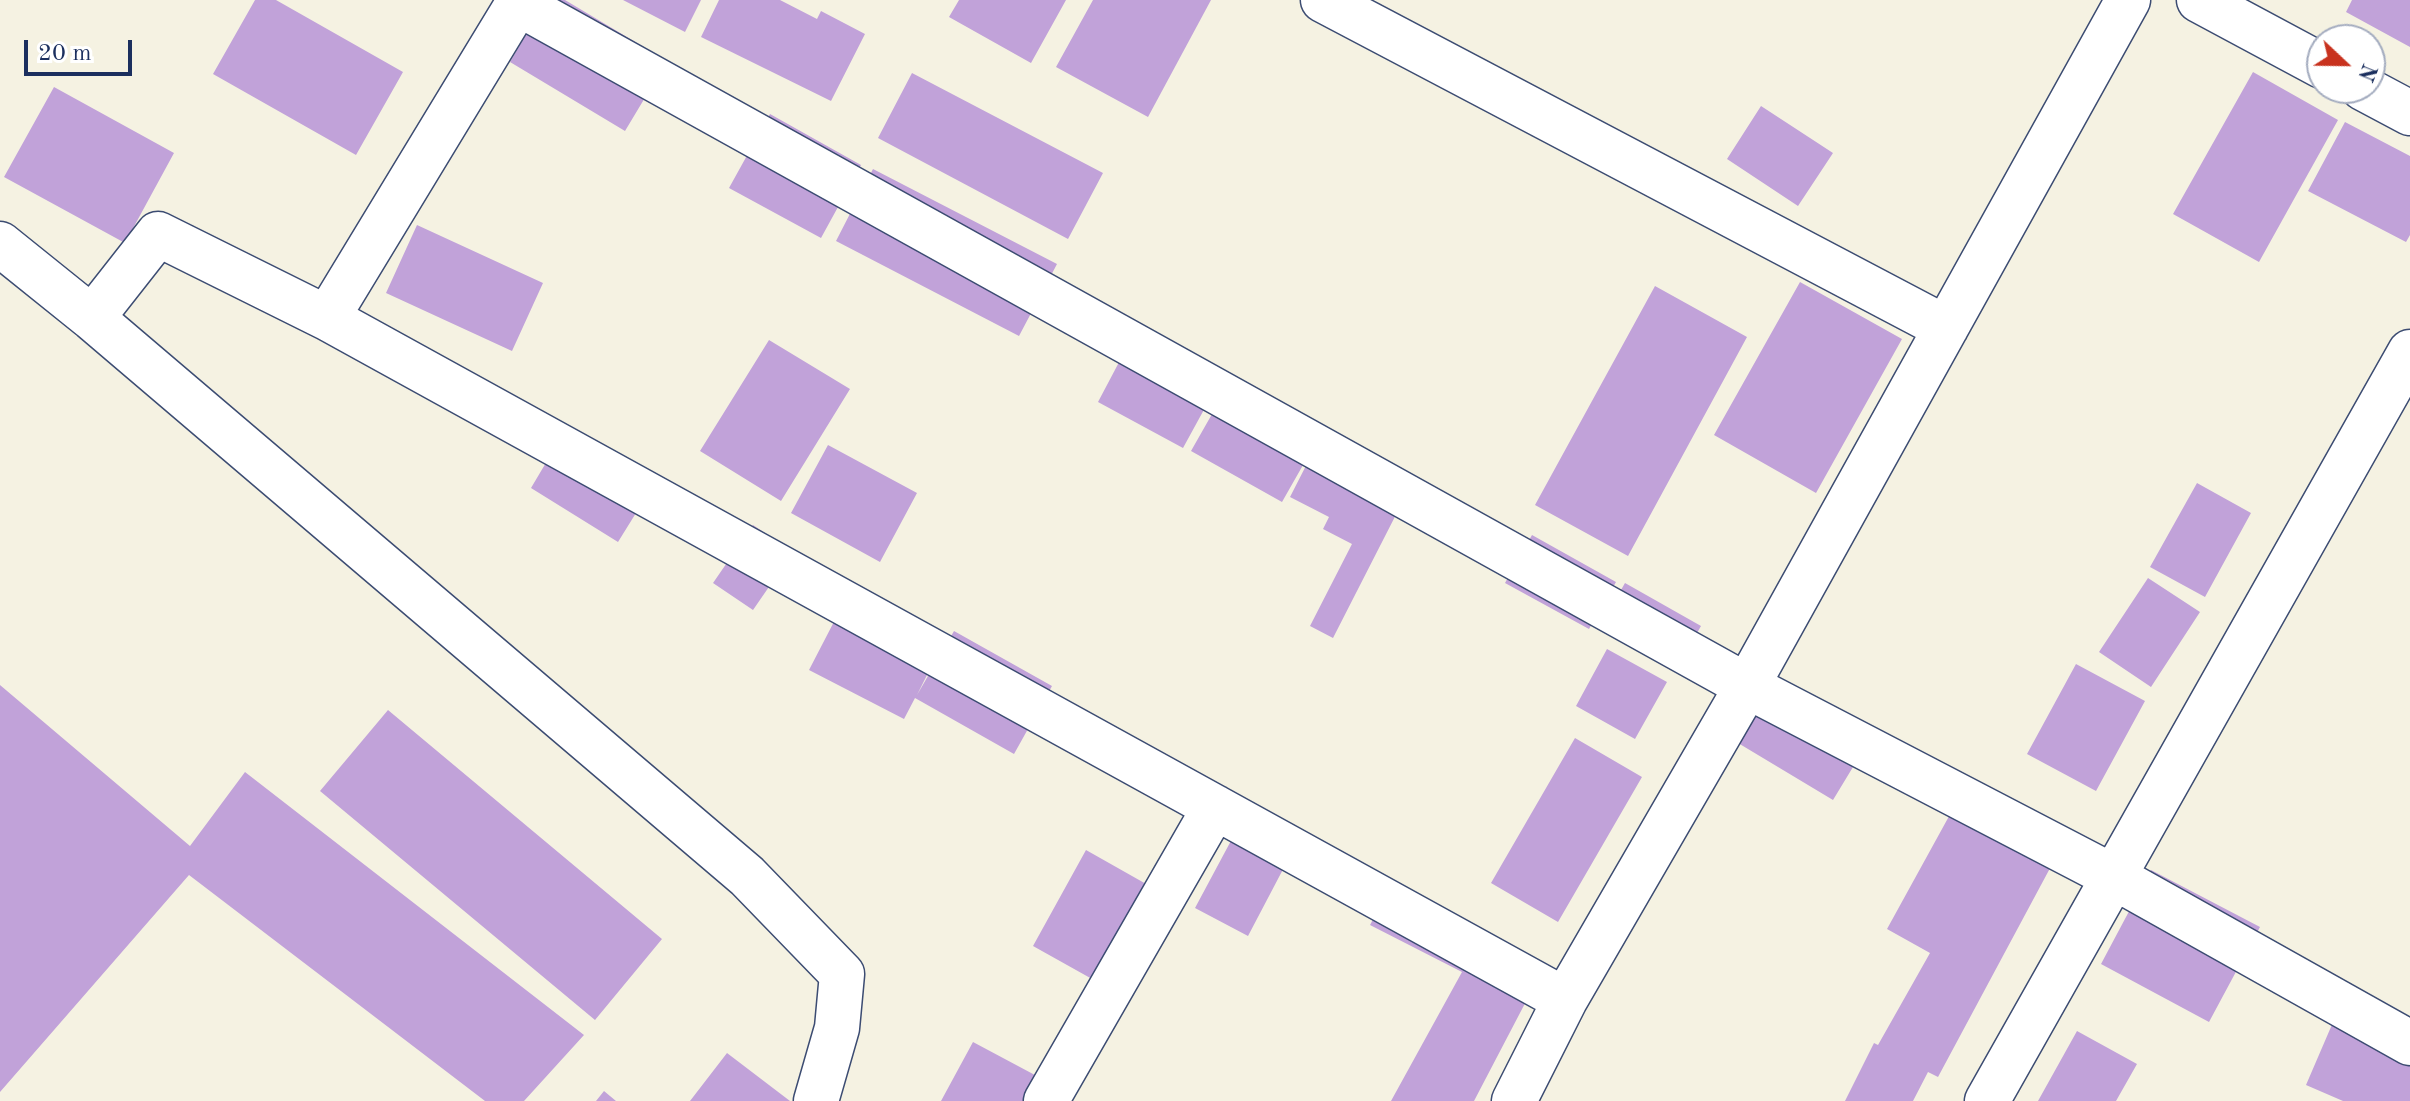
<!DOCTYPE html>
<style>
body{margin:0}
#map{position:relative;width:2410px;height:1101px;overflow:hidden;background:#f5f2e2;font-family:"Old Standard TT",serif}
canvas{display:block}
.north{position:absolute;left:2306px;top:24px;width:80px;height:80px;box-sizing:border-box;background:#fff;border:2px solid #a4acbf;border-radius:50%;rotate:112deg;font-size:22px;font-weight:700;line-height:32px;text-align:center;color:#1b2f5e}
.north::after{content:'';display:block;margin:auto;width:28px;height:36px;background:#c8321e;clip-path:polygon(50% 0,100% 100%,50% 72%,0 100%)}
.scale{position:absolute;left:24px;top:40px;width:108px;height:36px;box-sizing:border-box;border:4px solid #1b2f5e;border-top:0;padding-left:10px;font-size:24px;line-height:28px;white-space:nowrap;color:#1b2f5e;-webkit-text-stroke:6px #fff;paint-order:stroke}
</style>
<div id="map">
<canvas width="2410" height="1101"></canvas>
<div class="north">N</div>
<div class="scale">20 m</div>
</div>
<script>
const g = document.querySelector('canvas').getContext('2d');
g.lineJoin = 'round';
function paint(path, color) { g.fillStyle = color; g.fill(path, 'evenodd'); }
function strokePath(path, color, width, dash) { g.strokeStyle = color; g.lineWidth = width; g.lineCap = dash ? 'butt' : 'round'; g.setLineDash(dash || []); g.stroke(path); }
paint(new Path2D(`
 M255,0H276L403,72L356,155L213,74Z
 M546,0H565L667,61L625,131L510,62Z
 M623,0H701L685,32Z
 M719,0H780L817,19L821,11L865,34L831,101L701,37Z
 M959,0H1066L1031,63L949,17Z
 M1093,0H1211L1148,117L1056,67Z
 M2352,0H2410V47L2346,12Z
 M2253,72L2338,120L2259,262L2173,214Z
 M912,73L1103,173L1068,239L878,138Z
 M54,87L174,153L125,243L4,177Z
 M1761,106L1833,153L1798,206L1727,159Z
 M770,114L861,165L821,238L729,188Z
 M2345,122L2410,156V235L2406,242L2308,191Z
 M873,169L1057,264L1019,336L836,241Z
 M417,225L543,283L512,351L386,293Z
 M1800,282L1902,339L1816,493L1714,435Z
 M1655,286L1747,337L1628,556L1535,505Z
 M769,340L850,389L781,501L700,451Z
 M1126,349L1212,395L1183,448L1098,402Z
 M1220,400L1311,451L1282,502L1191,451Z
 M566,429L654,484L618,542L531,488Z
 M828,445L917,493L880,562L791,513Z
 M1314,450L1405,497L1333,638L1310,626L1352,544L1323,529L1329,517L1290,497Z
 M2197,483L2251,513L2205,597L2150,567Z
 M753,525L793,552L753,610L713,583Z
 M1532,535L1616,582L1589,629L1505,583Z
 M2148,578L2200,612L2151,687L2099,652Z
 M1625,583L1701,626L1677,668L1601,625Z
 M852,587L947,635L917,695L954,631L1052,686L1014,754L915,698L904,719L809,670Z
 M1607,649L1667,682L1635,739L1576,706Z
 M2076,664L2145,701L2096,791L2027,754Z
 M1779,677L1873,734L1833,800L1738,743Z
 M0,685L190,846L245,772L584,1035L524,1101H485L189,875L0,1092Z
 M388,710L662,939L595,1020L320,791Z
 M1575,738L1642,777L1558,922L1491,883Z
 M1964,789L2063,844L1938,1077L1928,1072L1913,1101H1845L1874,1043L1878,1045L1930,953L1887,929Z
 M1248,809L1300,837L1248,936L1195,908Z
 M1086,850L1155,889L1101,984L1033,946Z
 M2151,870L2260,927L2209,1022L2101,964Z
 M1391,886L1544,967L1474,1101H1391L1462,972L1370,925Z
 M2346,992L2410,1020V1101H2343L2306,1085Z
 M2077,1031L2137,1064L2116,1101H2038Z
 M973,1042L1048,1082L1038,1101H941Z
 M727,1053L790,1101H690Z
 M604,1091L616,1101H596Z`), '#c1a2d9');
const minor = new Path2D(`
 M1323,0L1946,328
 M2199,0L2322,66
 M519,4L1747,686L2114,877L2410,1043
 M2363,88L2410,113
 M0,244L92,318L747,876L842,974L837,1028L816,1101
 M92,318L158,234L327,318L1565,1000
 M327,318L520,0
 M1046,1101L1215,807
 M1514,1101L1565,1000L1747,686L2128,0
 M1987,1101L2410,352`);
strokePath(minor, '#3c4c72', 47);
strokePath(minor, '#fff', 44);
</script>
